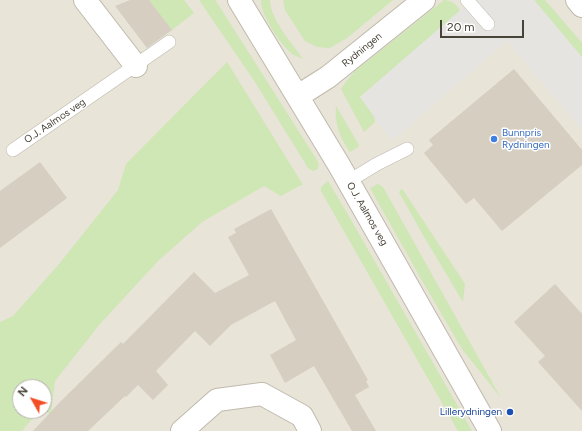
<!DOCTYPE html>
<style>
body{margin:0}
#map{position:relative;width:582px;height:431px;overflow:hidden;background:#f4f2ea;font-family:Figtree,sans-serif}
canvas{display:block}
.north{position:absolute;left:12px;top:379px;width:40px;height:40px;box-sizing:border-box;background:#fff;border:1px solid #b6b4af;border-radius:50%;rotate:309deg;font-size:11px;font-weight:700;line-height:16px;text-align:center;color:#484338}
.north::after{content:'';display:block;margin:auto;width:14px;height:18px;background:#f34d23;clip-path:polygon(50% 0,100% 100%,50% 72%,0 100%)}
.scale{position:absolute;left:440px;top:20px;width:84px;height:18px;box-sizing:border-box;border:2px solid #484338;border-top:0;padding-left:5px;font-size:12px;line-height:14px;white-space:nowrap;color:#484338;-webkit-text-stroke:3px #fff;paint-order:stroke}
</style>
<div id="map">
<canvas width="582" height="431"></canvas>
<div class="north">N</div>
<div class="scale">20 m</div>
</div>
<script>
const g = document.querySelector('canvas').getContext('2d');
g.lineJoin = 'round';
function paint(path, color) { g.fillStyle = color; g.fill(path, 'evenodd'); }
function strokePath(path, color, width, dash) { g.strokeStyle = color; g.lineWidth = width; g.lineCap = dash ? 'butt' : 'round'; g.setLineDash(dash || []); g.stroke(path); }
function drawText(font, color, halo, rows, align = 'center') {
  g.font = font + ' Figtree,sans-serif'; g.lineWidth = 3; g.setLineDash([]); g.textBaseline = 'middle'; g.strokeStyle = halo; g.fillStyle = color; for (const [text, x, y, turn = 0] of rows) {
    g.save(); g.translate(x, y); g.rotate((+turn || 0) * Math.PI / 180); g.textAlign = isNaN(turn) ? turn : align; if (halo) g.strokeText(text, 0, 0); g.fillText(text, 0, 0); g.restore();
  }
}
paint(new Path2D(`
 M0,0H582V431H0ZM20,387H44V411H20Z`), '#e8e4d8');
paint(new Path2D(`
 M149,0H184L194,13L172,30Z
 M199,0H215L223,12L315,157C318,161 321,166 316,170L313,171L308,168L255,82Z
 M261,0H270C270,19 292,43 303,59C297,57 291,54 287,49C278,40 260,13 261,0Z
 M283,0H393L347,38L330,48L317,47L305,41L285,10Z
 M444,0C451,0 457,4 460,11L360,97L374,116L375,122L364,132L341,89L345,83L355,71Z
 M534,0H545L582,43V58Z
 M227,62L303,185L299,186L281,196L264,186L202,222L158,261L99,325L55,381L51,413H37L22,431H0V322L13,316L60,263L118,190L126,164ZM20,387H44V411H20Z
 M336,106L359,145L358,147L350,152C340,138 334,123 336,106Z
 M328,181L347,213L472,431H458L321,191V187Z
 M378,184L383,187L501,398L462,349L424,284L370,188Z
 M401,189L403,190L465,284L463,302L423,235L399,192Z`), '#cee7b5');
paint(new Path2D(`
 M472,0H534L582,57V130L507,41L392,141L360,97Z`), '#e6e4e1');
paint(new Path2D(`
 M130,0H149L172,30L147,48L115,6Z
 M514,69L582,150V165L502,231L474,198L466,204L424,153L433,145L429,140Z
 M40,162L67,198L0,248V191Z
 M271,209L368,380L366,381L369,387L355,395L376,431H352L314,366L285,383L270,355L296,340L275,301L231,325L210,346L195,331L156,371L168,385L153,400L138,385L126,397L125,396L88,431H33L61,401L121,342L123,344L194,272L215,293L249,275L228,237L236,233L234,229Z
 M555,284L582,314V411L538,362L545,356L514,322Z`), '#d6cec0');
const service = new Path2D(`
 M467,0L488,24
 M13,150L169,42
 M349,181L377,164L407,149`);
const minor = new Path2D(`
 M85,0L136,66
 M577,0L582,6
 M298,96L328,77L424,0
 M182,431L217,400L262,394L302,416L310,431`);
const tertiary = new Path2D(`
 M239,0L339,165L490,431`);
strokePath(service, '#c0baad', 14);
strokePath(minor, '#c0baad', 24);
strokePath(tertiary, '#c0baad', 24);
strokePath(service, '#fff', 13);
strokePath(minor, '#fff', 22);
strokePath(tertiary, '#fff', 22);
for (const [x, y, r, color] of [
 [494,139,4,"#3f7fe0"],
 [510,412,4,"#1a4fb4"]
]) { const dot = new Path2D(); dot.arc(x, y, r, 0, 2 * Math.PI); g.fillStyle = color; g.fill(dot); strokePath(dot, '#fff', 1.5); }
drawText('10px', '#484338', '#fff', [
 ["Rydningen",362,50,-39],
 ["O.J. Aalmos veg",55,121,-34],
 ["O.J. Aalmos veg",367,214,60]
]);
drawText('10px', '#366cbe', '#fff', [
 ["Bunnpris",502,133],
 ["Rydningen",502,145]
], 'left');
drawText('10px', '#164399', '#fff', [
 ["Lillerydningen",502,412]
], 'right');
</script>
